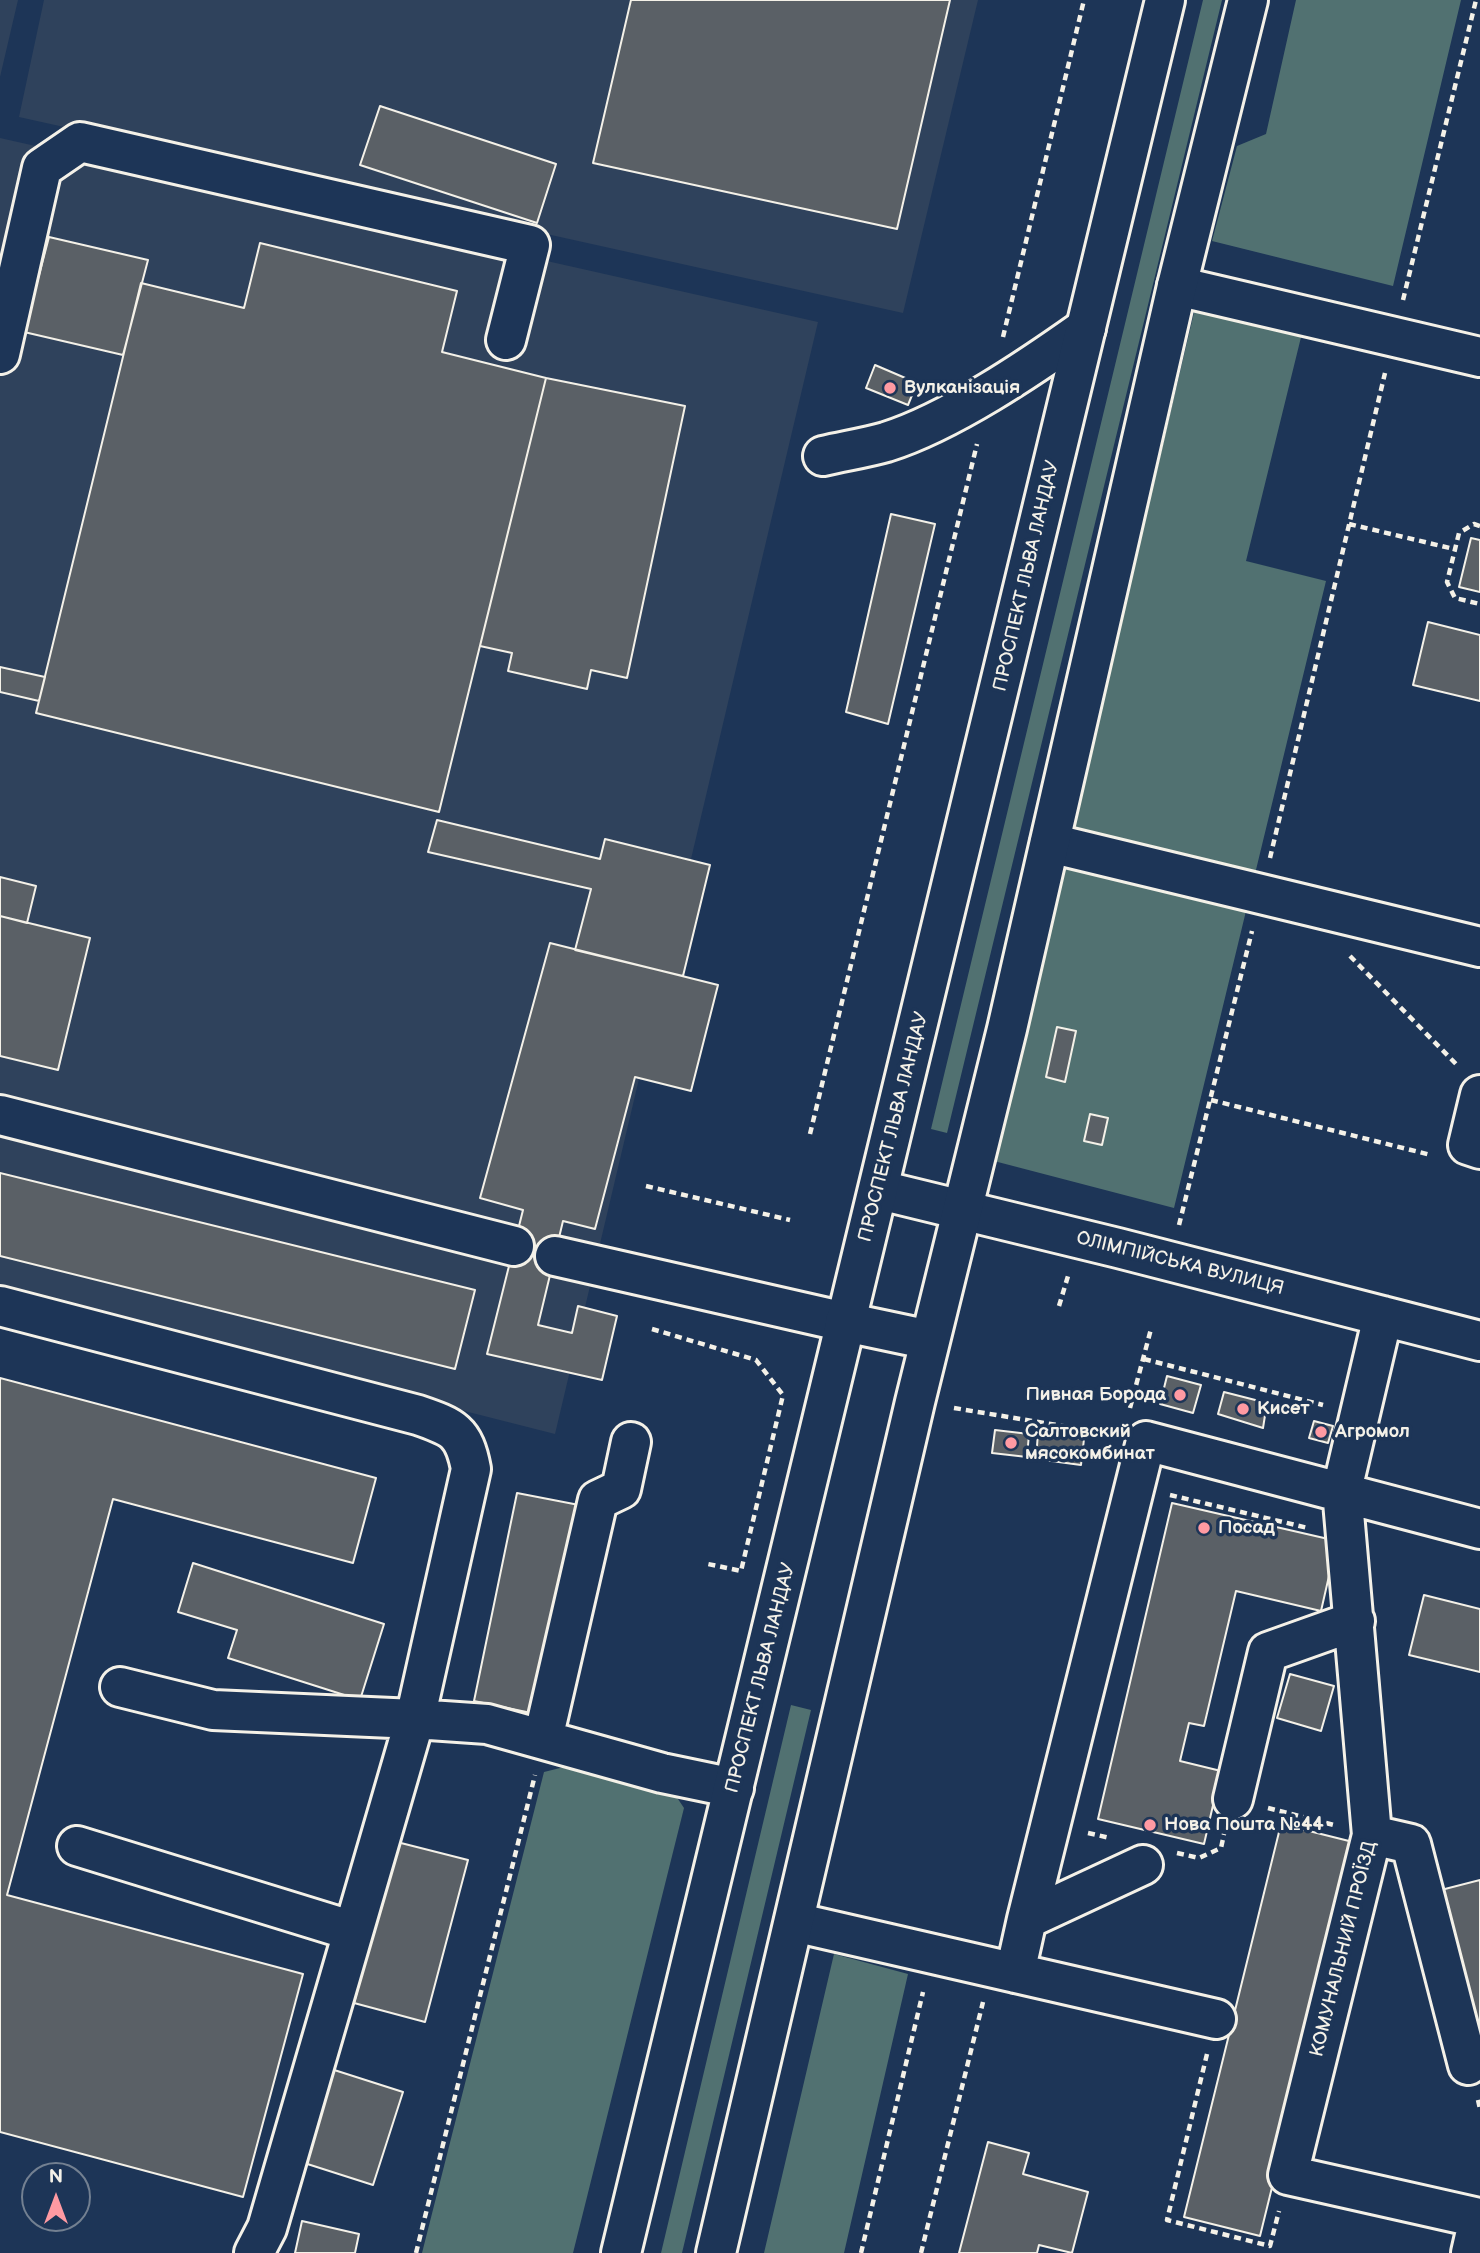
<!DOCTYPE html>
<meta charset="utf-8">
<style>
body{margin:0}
#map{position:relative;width:1480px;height:2253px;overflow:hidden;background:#1d3557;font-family:"Balsamiq Sans",sans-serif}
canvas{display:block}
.north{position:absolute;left:21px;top:2162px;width:70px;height:70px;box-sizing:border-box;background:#1d3557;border:2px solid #738091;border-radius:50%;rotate:0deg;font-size:19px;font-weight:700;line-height:28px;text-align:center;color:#f4f1e8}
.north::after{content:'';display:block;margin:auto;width:24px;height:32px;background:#ff9aa2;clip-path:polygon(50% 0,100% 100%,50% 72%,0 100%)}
</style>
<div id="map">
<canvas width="1480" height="2253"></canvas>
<div class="north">N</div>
</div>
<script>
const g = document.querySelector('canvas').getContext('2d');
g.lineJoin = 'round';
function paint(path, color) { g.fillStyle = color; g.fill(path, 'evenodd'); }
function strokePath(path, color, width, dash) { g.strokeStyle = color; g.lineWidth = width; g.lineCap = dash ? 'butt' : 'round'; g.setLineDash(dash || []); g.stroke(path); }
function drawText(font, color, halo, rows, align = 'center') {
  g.font = font + ' "Balsamiq Sans",sans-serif'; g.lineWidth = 7; g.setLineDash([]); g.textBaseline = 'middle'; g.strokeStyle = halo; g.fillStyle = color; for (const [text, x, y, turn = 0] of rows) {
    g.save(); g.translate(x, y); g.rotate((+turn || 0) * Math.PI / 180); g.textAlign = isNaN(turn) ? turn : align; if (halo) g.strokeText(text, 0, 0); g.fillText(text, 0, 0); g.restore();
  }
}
paint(new Path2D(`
 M0,0H18L0,77Z
 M44,0H978L903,313L19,117Z
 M0,138L818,322L555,1434L0,1293Z`), '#2f425c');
paint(new Path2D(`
 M1203,0H1222L947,1133L931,1129Z
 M1296,0H1461L1393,286L1212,241L1237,146L1266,134Z
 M1197,300L1304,325L1246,561L1326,581L1174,1208L994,1161Z
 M791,1705L811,1710L682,2253H661Z
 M580,1763L670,1787L684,1808L573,2253H422L544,1772Z
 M834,1954L908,1974L844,2253H764Z`), '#517171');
const building = new Path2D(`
 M631,0H950L897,229L593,163Z
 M380,106L556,164L537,223L360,165Z
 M49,237L148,260L123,355L24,332Z
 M260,243L457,291L442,352L546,378L439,812L36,713L141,283L244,308Z
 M875,365L917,383L908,405L866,388Z
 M546,378L685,406L627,678L591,670L587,689L508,671L512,653L480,646Z
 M891,514L935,524L888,724L846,712Z
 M1471,538L1480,540V592L1459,587Z
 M1428,622L1480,635V701L1413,685Z
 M0,667L45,677L39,701L0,692Z
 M437,820L600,859L605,839L710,865L683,976L575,950L591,889L428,852Z
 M0,877L36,886L27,923L0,916Z
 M0,916L90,938L58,1070L0,1056Z
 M550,943L718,985L691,1091L635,1077L595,1229L563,1221L538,1325L572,1333L578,1306L617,1316L602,1380L487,1354L523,1210L480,1198Z
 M1057,1027L1076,1031L1065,1082L1046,1077Z
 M1090,1114L1108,1118L1102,1145L1084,1141Z
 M0,1173L475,1290L455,1369L0,1256Z
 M1167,1376L1201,1385L1193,1413L1160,1404Z
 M0,1378L376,1478L353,1563L113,1499L7,1895L303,1974L243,2197L0,2132Z
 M1224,1392L1267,1403L1263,1428L1218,1414Z
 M1314,1421L1333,1426L1328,1443L1309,1438Z
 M995,1430L1029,1434L1027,1457L992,1453Z
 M1038,1433L1084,1439L1081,1465L1036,1459Z
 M517,1493L579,1505L536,1714L474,1701Z
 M1172,1503L1337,1541L1321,1611L1236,1591L1204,1726L1189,1723L1180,1761L1221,1771L1204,1844L1098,1819Z
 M193,1563L384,1624L360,1700L228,1658L237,1630L178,1612Z
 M1424,1595L1480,1609V1672L1409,1655Z
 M1290,1674L1334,1686L1321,1731L1277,1718Z
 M1281,1824L1357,1843L1260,2236L1184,2217Z
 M397,1842L468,1860L425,2022L354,2003Z
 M1480,1880V2040L1441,1890Z
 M328,2068L403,2092L373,2185L298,2161Z
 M988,2142L1029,2153L1023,2174L1088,2192L1072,2253L1039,2245L1037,2253H959Z
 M302,2221L359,2234L355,2253H295Z`);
paint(building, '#5a6066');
strokePath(building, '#f4f1e8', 2);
const minor = new Path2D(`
 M1177,286L1480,357
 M0,354L42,168L80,142L530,245L506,340
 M823,456C844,451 865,448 886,442C950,422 1031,367 1086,328
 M1050,843L1480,947
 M1480,1095L1468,1145L1480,1149
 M0,1115L514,1246
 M880,1190L1118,1248L1480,1341
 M555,1256L845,1322
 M0,1306L418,1415C453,1427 464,1431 471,1469L415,1719L487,1724L662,1773L734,1788
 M1383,1316L1342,1490L1372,1835L1288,2175L1479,2218L1471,2253
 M120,1687L213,1710L415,1719L267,2228L254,2253
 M543,1739L598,1500L621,1489L631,1442
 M1233,1799L1268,1652L1355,1621
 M1372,1835L1411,1844L1468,2065
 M77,1846L353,1931
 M1027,1919L1146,1441L1480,1529
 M794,1922L1216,2019
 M1015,1973L1027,1919L1143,1865`);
const major = new Path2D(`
 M845,1322L930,1340
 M621,2253L1165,0
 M716,2253L915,1402L1007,1029L1177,286L1248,0`);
strokePath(minor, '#f4f1e8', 44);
strokePath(major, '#f4f1e8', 44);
strokePath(new Path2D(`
 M1403,300L1476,0
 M1003,337L1084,0
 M1349,524L1454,549
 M1480,526L1474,524L1459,533L1447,582L1455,598L1480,604
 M1270,858L1385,373
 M1350,956L1457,1065
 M1211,1100L1431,1155
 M810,1134L977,444
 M646,1186L790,1220
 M1179,1225L1252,931
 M1059,1306L1068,1276
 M652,1329L756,1360L783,1395L741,1571L708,1564
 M1144,1359L1323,1405
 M954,1408L1111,1434
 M1130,1408L1151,1329
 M1170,1495L1308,1528
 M1268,1808L1334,1825
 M1088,1833L1110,1838
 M1177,1853L1199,1858L1221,1848L1224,1834
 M1207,2054L1167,2220L1270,2246L1279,2211
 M1478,2100L1480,2109
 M416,2253L535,1775
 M861,2253L923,1992
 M921,2253L983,2002`), '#f4f1e8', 4.5, [7, 5]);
strokePath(minor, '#1d3557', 38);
strokePath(major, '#1d3557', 38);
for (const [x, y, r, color] of [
 [890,388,7,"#ff9aa2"],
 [1180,1395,7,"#ff9aa2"],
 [1243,1409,7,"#ff9aa2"],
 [1321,1432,7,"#ff9aa2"],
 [1011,1443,7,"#ff9aa2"],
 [1204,1528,7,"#ff9aa2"],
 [1150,1825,7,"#ff9aa2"]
]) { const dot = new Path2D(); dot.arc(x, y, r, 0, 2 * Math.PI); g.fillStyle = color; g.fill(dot); strokePath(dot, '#1d3557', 2.5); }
drawText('bold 19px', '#f4f1e8', '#1d3557', [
 ["Вулканізація",904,388],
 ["Пивная Борода",1166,1395,"right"],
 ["Кисет",1257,1409],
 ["Салтовский",1025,1432],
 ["мясокомбинат",1025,1454],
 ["Агромол",1335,1432],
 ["Посад",1218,1528],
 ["Нова Пошта №44",1164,1825]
], 'left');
drawText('19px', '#f4f1e8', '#1d3557', [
 ["ПРОСПЕКТ ЛЬВА ЛАНДАУ",1027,576,-77],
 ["ПРОСПЕКТ ЛЬВА ЛАНДАУ",894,1127,-76],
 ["ОЛІМПІЙСЬКА ВУЛИЦЯ",1180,1264,14],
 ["ПРОСПЕКТ ЛЬВА ЛАНДАУ",761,1678,-76],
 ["КОМУНАЛЬНИЙ ПРОЇЗД",1344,1949,-76]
]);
</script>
